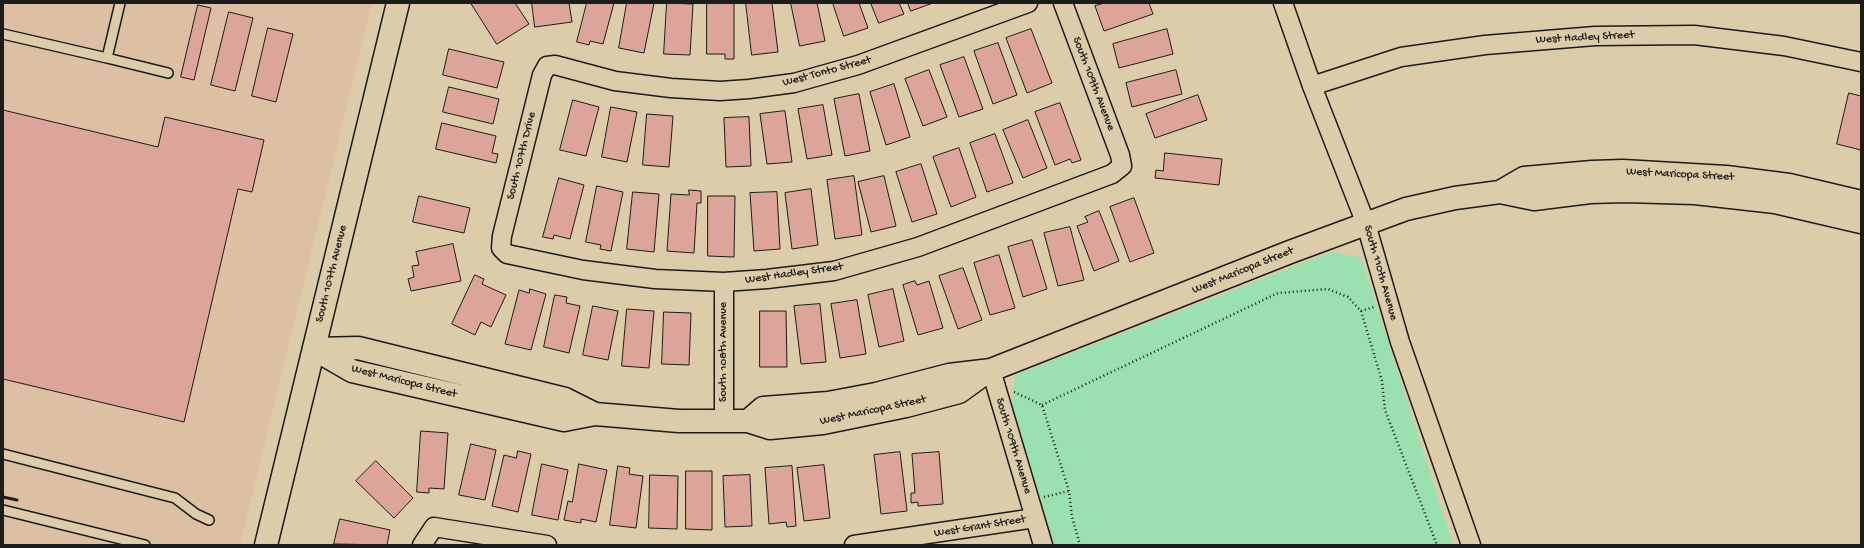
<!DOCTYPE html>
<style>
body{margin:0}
#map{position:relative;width:1864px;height:548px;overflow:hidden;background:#ddcca9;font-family:"Gochi Hand",sans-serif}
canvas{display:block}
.frame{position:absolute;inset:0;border:4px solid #1c1c1c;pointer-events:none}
</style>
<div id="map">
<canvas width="1864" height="548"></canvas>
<div class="frame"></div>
</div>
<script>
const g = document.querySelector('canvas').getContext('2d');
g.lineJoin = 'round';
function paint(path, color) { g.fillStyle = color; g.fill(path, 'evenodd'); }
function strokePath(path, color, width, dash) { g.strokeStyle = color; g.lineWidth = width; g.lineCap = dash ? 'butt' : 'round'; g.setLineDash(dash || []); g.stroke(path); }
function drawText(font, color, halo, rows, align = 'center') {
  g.font = font + ' "Gochi Hand",sans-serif'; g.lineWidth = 3; g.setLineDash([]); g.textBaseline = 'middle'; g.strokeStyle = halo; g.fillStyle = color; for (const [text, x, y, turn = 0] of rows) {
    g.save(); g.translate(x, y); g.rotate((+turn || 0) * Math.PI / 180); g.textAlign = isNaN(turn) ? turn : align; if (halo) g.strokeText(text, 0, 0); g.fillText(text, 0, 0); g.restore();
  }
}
paint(new Path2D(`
 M3,3H372L240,545H3Z`), '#ddc0a4');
paint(new Path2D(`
 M1331,252L1359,257L1363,263L1453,545H1054L1012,403L1015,375Z`), '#9ae1af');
const building = new Path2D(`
 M471,3H515L529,24L497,44Z
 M532,3H569L572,22L535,27Z
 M587,3H614L603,44L590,41L589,45L577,42Z
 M627,3H654L644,53L619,48Z
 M667,3L693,4L690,55L664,54Z
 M707,3H734V59H725V54H707Z
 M746,3H772L778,52L752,55Z
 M791,3H817L825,41L800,46Z
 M833,3H859L868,28L844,36Z
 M871,3H899L904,14L879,23Z
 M908,3H933L911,11Z
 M1105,3H1149L1153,14L1104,31L1095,6Z
 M198,5L211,8L194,80L181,77Z
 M229,12L253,18L235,91L211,85Z
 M268,28L293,34L276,102L252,96Z
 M1031,29L1052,83L1027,93L1006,38Z
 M1167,29L1173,54L1119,68L1113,44Z
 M998,43L1017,95L993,104L974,51Z
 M449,49L504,62L497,88L443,75Z
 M964,57L983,109L959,117L940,65Z
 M929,70L947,117L923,126L905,79Z
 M1176,70L1182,94L1132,107L1126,83Z
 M894,84L910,137L886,145L870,92Z
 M449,87L499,99L493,124L443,112Z
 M1849,93L1861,96V150L1837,144Z
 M859,94L870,151L845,156L834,99Z
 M1198,95L1207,120L1155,138L1146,114Z
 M573,100L599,107L586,156L560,150Z
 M1060,103L1081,160L1072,163L1070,159L1055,165L1035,112Z
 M823,105L832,155L807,159L798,109Z
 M611,107L637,112L627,162L602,157Z
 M3,110L158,147L165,117L264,140L252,192L238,189L184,422L3,379Z
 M785,111L792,162L767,164L760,114Z
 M647,114L673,116L669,167L643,165Z
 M749,117L751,166L726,167L724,118Z
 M1028,120L1047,168L1023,178L1003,130Z
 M442,123L496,136L492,153L498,154L496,163L436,149Z
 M995,134L1013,183L987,192L970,143Z
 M959,148L976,197L951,207L933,157Z
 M1165,153L1222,159L1219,185L1155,178L1156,170L1163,171Z
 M921,164L937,214L912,222L896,172Z
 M854,176L862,235L835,239L827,180Z
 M884,176L896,226L871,232L858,182Z
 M559,178L584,185L570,239L554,235L553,239L543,237Z
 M597,186L623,192L611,251L600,249L601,245L586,242Z
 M811,189L818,245L792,249L785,193Z
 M689,190L701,191V203H697L694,253L667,251L671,194L689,195Z
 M633,192L659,194L654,252L627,249Z
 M777,192L780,249L754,251L750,193Z
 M419,196L470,208L464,233L413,222Z
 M708,196H735L734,257L708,256Z
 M1134,198L1154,253L1130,262L1110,207Z
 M1099,211L1119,261L1094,271L1077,226L1088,222L1085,217Z
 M1070,227L1084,280L1058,286L1044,233Z
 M1032,240L1047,289L1023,297L1008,247Z
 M453,244L461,281L411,291L408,279L414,277L412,266L419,265L416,252Z
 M999,255L1015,308L990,315L974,263Z
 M963,268L982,320L958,329L939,276Z
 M475,275L484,279L482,284L506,295L491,327L481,322L475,335L452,324Z
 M915,281L917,285L929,281L943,328L918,335L903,285Z
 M530,289L546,294L531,350L505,344L519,290L529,293Z
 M893,289L904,341L879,347L868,295Z
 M555,295L567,297L566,303L580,306L569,353L544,347Z
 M857,300L866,354L840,358L831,304Z
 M820,304L826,362L801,364L794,306Z
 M593,306L618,311L608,360L583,355Z
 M627,309L654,311L649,368L622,366Z
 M760,311H786L787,367H760Z
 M664,312L691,313L689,365L662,364Z
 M421,431L448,433L444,489L429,488V493L417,492Z
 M471,444L496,450L485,500L459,495Z
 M518,451L531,454L518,512L492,506L504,455L516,458Z
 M900,452L907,511L881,514L874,455Z
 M939,452L943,504L918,506V502L911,503V493H915L912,454Z
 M376,461L413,498L394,518L356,481Z
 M542,464L568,470L558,520L532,515Z
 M579,464L607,470L596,522L581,519V523L564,520L568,501L572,502Z
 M824,465L830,518L804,521L797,468Z
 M618,466L630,468L629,474L643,476L636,528L610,525Z
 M792,466L796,526L787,527L786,522L769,524L765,468Z
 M686,471H712V530L686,529Z
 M650,475L678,476L677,529L649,528Z
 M750,475L752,526L725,527L723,476Z
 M340,519L390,530L387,545L334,544Z`);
paint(building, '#dda499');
strokePath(building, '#1c1c1c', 1);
const service = new Path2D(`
 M3,34L107,58L120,3
 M107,58L168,73
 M3,454L175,498L196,514L209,520
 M3,510L145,545`);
const minor = new Path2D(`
 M1028,3L858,65L794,83L749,89L720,91L671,88L615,81L555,65L547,66L542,75L502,236L501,248L507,254L583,270L655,279L724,282L767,279L834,271L918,247L1112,174L1122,166L1120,155L1063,3
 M1283,3L1312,86L1366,224L1400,342L1471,545
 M1312,86L1401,57L1485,45L1595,36L1694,35L1784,46L1861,62
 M724,282V422
 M991,370L1043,545
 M422,545L434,527L547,545
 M854,545L1035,518`);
const tertiary = new Path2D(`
 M1500,192L1524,178L1592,172L1623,171L1726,177L1789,185L1861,202
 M314,349L352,371L564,420L595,414L679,421H748L770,428L823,423L906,406L959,392L988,371
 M314,349L358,348L565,399L595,414
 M748,421L763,408L828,403L876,394L949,375L991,370L1290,252L1406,209L1455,198L1500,192L1534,199L1590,192L1625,191L1695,193L1775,202L1861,222`);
const secondary = new Path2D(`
 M266,545L398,3`);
strokePath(service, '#1c1c1c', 12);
strokePath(minor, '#1c1c1c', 21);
strokePath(tertiary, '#1c1c1c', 25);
strokePath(secondary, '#1c1c1c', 25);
strokePath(new Path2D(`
 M1361,311L1374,307
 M1014,392L1042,405L1069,491L1072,517L1080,545
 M1042,405L1278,293L1328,289L1348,297L1361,311L1382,381L1385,410L1437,545
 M1044,497L1069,491`), '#1c1c1c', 2.5, [1, 3]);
strokePath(service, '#ddcca9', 9);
strokePath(minor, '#ddcca9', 18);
strokePath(tertiary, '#ddcca9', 22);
strokePath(secondary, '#ddcca9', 22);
strokePath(new Path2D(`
 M3,497L17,500`), '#1c1c1c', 3);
drawText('12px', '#1c1c1c', '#ddcca9', [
 ["West Hadley Street",1585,38,-3],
 ["West Tonto Street",827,72,-15],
 ["South 109th Avenue",1093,84,69],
 ["South 107th Drive",522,156,-76],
 ["West Maricopa Street",1680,175,3],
 ["West Maricopa Street",1243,271,-22],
 ["South 110th Avenue",1380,273,74],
 ["South 107th Avenue",332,274,-76],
 ["West Hadley Street",794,274,-8],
 ["South 108th Avenue",724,352,-90],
 ["West Maricopa Street",404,382,14],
 ["West Maricopa Street",873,411,-12],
 ["South 109th Avenue",1013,446,73],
 ["West Grant Street",980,527,-9]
]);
</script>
